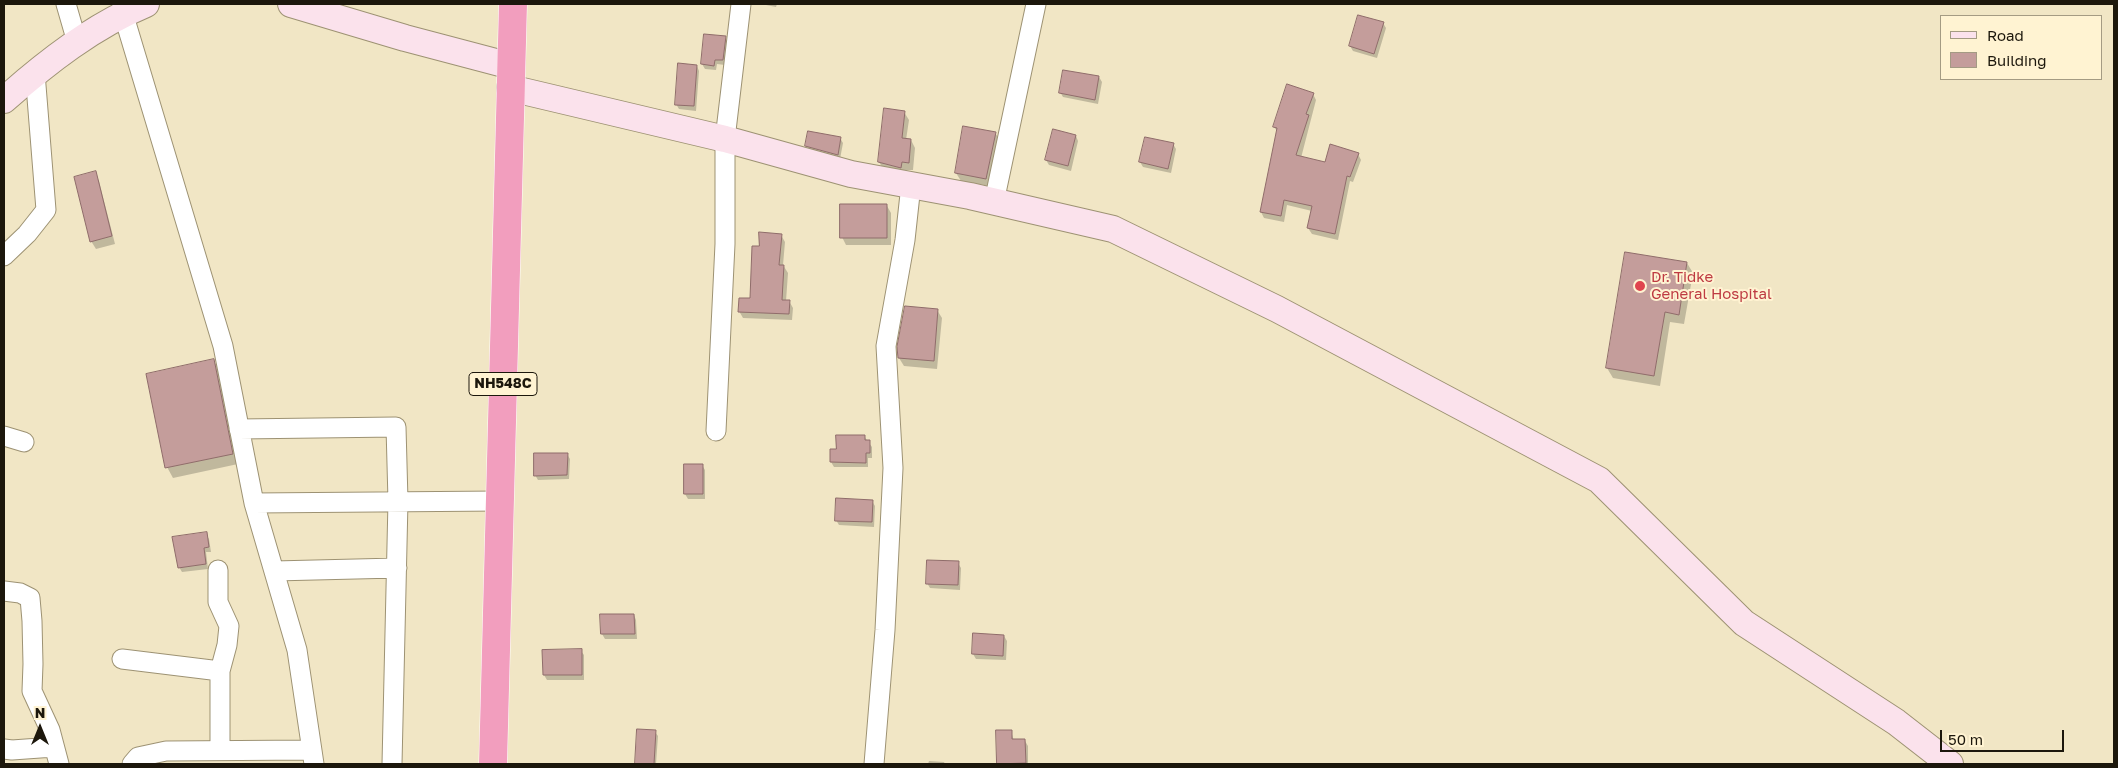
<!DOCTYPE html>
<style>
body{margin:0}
#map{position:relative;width:2118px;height:768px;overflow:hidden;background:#f1e6c5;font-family:"Golos Text",sans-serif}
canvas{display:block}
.frame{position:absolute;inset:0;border:5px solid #1c170c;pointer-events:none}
.legend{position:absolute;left:1940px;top:15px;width:162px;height:65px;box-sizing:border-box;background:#fff3d2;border:1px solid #a49b83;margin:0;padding:6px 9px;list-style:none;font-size:15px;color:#1c170c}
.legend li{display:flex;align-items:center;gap:10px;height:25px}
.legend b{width:25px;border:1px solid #a49b83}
.north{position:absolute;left:15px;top:703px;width:50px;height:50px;-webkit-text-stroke:4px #fff3d2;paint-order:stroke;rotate:0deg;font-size:14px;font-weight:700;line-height:20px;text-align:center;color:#1c170c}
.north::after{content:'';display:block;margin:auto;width:18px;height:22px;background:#1c170c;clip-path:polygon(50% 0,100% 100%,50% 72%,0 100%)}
.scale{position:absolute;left:1940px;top:730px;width:124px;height:22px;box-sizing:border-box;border:2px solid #1c170c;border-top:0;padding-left:6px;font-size:15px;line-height:18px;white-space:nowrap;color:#1c170c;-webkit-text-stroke:4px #fff3d2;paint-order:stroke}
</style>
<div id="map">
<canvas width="2118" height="768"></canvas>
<div class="frame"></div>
<ul class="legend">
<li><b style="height:6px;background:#fbe2ec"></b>Road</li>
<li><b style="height:14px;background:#c49d9b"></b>Building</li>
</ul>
<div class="north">N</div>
<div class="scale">50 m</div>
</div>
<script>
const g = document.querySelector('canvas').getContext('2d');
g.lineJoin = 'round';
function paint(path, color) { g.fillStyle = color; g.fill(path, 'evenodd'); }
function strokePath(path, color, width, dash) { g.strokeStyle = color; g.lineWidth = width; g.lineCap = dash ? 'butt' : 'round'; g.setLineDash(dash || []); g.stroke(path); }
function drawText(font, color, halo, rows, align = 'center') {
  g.font = font + ' "Golos Text",sans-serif'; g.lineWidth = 4; g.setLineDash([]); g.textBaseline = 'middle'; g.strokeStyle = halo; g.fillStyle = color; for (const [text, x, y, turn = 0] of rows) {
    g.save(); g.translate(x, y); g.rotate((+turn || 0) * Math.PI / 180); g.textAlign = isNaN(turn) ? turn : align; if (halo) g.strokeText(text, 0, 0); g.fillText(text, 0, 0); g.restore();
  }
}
paint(new Path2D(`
 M761,4H777L776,7Z
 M1383,23L1386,28L1377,58L1353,51L1350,46Z
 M725,38L728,42L725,65L717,64L716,70L705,69L702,64Z
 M697,66L699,71L696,111L679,109L676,104Z
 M1099,77L1102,82L1098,104L1063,97L1060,92Z
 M1313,94L1316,100L1301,158L1326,163L1358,154L1361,160L1353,182L1350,181L1338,240L1312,234L1308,228L1312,211L1287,205L1284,222L1264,218L1261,212L1278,132L1274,127Z
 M904,112L909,120L906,140H911L915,148L913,170H905V175L884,170L879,162Z
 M995,133L1000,140L990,186L961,181L956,173Z
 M1076,136L1078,141L1071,171L1049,165L1046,160Z
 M840,138L843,143L840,159L809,150L806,145Z
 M1173,144L1176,149L1171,173L1143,167L1140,162Z
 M95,173L99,181L115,244L96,249L91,241Z
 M887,206L891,213V245H846L842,237Z
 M781,235L785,242L783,265L788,273L786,301H789L793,308L792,320L743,318L739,311L752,300Z
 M1687,263L1693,273L1684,324L1670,322L1660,386L1613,378L1607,368Z
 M937,310L942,318L937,369L904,366L899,358Z
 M214,361L220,371L238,464L173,478L167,467Z
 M864,436L872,447V458H868V467H834L831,462V450L838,451Z
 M567,454L570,459L569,479L538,480L535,475Z
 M685,465H702L705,470V499H688L685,494Z
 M872,501L875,506L874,527L839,525L836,520Z
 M206,534L209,539L211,552H206L208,569L182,572L179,567Z
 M958,563L961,568L960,590L930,588L927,583Z
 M634,615L636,620L637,639H605L602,634V616Z
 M1004,636L1007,641L1006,660L976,659L973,654Z
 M544,651H581L584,655V680H547L544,675Z
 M638,731L655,732L658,736L656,764H637Z
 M1011,731L1014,741H1025L1028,746V764L998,763Z
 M929,761L944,762L945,764H928Z`), '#0003');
const building = new Path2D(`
 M1358,15L1384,22L1374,54L1349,46Z
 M704,34L726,36L723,60H715L714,66L701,64Z
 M678,63L697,65L694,106L675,105Z
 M1063,70L1099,76L1095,100L1059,93Z
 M1287,84L1314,93L1306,114L1309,115L1296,155L1325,162L1330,144L1359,153L1350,177L1347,176L1335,234L1307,228L1312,206L1284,200L1281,216L1260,212L1277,128L1273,127Z
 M884,108L905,111L902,138L911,139L909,163L902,162L901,168L878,162Z
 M963,126L996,132L986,179L955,173Z
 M1053,129L1076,135L1068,166L1045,160Z
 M808,131L841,137L838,155L805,146Z
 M1145,137L1174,143L1168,169L1139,162Z
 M96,171L112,236L90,242L74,177Z
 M840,204H887V238H840Z
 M759,232L782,234L779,265H784L782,300H790L789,314L738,312L739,298H750L752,246H759Z
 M1625,252L1687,262L1679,315L1665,312L1654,376L1606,368Z
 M905,306L938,309L934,361L898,358L897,347Z
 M214,359L233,454L165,468L146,374Z
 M836,435H865V440H870V453H866V463L830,462V449H836Z
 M534,453H568L567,475L534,476Z
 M684,464H703V494H684Z
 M836,498L873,500L872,522L835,521Z
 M207,532L209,547L204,548L206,564L178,568L172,537Z
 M927,560L959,561L958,585L926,584Z
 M600,614H634L635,634H601Z
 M973,633L1004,635L1003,656L972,654Z
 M582,649V675H543L542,650Z
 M637,729L656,730L654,764H635Z
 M996,730H1012V739H1025L1026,763L997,764Z`);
paint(building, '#c49d9b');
strokePath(building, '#8f6c6a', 1);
const street = new Path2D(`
 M66,4L77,42
 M122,4L123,13L223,346L254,503L297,650L314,764
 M994,202L1036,4
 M4,256L27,234L46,210L35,73
 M239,429L396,427L398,501L392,764
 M716,431L725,244V139L741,4
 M4,436L24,442
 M254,503L500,501
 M218,570V602L229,626L227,645L220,671V750
 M274,571L397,568
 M4,591L20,593L30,598L32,621L33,664L32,691L50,730L59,764
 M122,659L220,671
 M4,749L12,750L54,747
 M132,764L138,757L166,751L312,750
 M874,764L885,630L893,468L886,346L905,240L911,185`);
const secondary = new Path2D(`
 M291,4L405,38L511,66
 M510,88L725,139L851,174L970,196L1113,229L1277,309L1599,480L1744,623L1896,722L1950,764
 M4,100C47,62 93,26 146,4`);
const highway = new Path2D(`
 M493,764L513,4`);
strokePath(street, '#9d9273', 21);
strokePath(secondary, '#9d9273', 28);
strokePath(highway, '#fff', 29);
strokePath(street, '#fff', 19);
strokePath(secondary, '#fbe2ec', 26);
strokePath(highway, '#f29ebe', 28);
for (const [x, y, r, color] of [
 [1640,286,6,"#e0444e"]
]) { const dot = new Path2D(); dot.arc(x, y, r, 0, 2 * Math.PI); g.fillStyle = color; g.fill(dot); strokePath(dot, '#fff3d2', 2); }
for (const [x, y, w] of [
 [503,384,68]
]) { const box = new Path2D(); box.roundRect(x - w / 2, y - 11.5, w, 23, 4); g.fillStyle = '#fff3d2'; g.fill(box); strokePath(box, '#1c170c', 1); }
drawText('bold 14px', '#1c170c', null, [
 ["NH548C",503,384]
]);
drawText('15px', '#be3a42', '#fff3d2', [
 ["Dr. Tidke",1651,277],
 ["General Hospital",1651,294]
], 'left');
</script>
